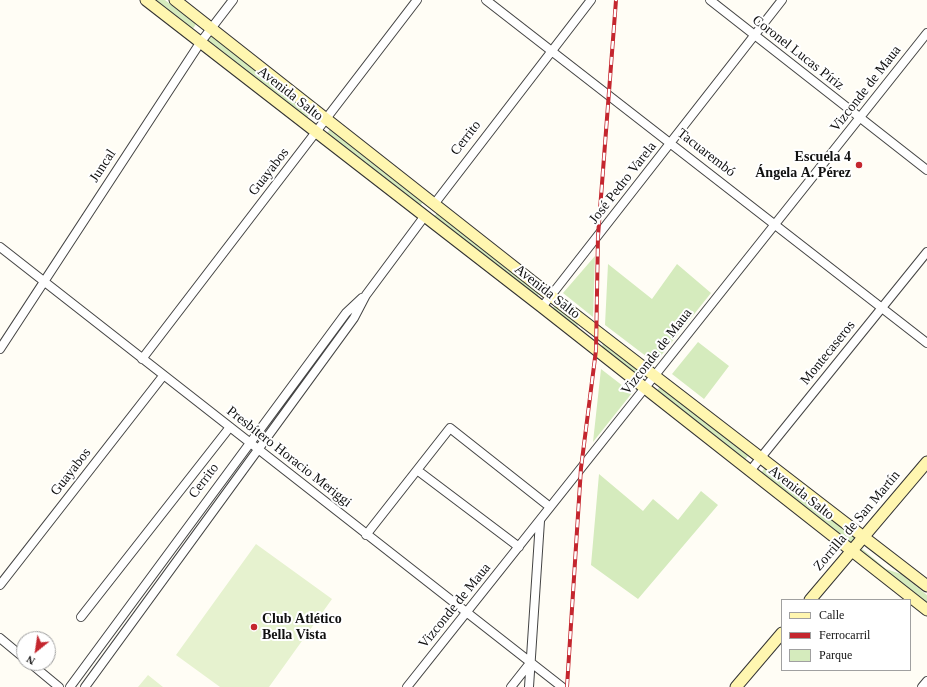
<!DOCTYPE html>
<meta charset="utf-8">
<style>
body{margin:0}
#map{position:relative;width:927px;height:687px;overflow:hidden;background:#fffdf5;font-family:"Times New Roman",serif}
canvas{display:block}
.legend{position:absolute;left:781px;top:599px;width:130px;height:72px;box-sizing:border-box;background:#fff;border:1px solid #a0a0a0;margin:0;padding:5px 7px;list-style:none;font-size:12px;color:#111}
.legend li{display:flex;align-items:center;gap:8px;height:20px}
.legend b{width:20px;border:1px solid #a0a0a0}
.north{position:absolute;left:16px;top:631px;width:40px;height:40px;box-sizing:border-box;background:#fff;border:1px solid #a0a0a0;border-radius:50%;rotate:210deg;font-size:11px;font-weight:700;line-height:16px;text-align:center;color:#111}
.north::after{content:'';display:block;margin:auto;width:14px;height:18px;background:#c4262e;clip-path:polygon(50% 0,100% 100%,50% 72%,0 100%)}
</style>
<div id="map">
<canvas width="927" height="687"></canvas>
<ul class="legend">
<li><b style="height:5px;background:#fff6b0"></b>Calle</li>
<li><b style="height:5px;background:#c4262e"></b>Ferrocarril</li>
<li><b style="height:11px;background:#d5ebbd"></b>Parque</li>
</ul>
<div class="north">N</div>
</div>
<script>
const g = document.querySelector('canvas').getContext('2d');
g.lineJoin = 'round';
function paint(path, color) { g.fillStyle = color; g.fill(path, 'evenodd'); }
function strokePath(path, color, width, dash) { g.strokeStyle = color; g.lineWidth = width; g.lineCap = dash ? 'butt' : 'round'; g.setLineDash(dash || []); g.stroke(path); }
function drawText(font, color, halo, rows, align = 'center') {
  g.font = font + ' "Times New Roman",serif'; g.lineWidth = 4; g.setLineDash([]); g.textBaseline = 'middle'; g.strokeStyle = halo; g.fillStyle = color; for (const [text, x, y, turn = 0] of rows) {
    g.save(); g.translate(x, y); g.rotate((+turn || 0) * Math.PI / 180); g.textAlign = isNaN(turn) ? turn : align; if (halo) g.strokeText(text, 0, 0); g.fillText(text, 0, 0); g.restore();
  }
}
paint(new Path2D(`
 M154,0H165L196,24L192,30Z
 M212,35L311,113L306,119L207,41Z
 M331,128L423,202L419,207L327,133Z
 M437,213L540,292L537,297L433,218Z
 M595,256L593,317L563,293Z
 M608,264L652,299L677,264L711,293L655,363L605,325Z
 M556,305L577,321L578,329L552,308Z
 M603,340L643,372L639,377L602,349Z
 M698,342L729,366L704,399L672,374Z
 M601,369L632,393L593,442Z
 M660,386L748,456L744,461L656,392Z
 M766,466L857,537L850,545L761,473Z
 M599,474L643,511L653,499L678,520L701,491L718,505L638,599L591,565Z
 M860,547L886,569L901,574L927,595V604L857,551Z`), '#d5ebbd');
paint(new Path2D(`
 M256,544L332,599L269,687H220L176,655Z
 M148,675L163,687H138Z`), '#e6f2cf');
const street = new Path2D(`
 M486,0L927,343
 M710,0L927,170
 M435,203L591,0
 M0,247L562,687
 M542,307L782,0
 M0,349L200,43L233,0
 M142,359L417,0
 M417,470L519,547
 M750,471L927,252
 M366,535L450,428L550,507
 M0,585L163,376
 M81,617L230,427
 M0,638L24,658
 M30,663L59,687
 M70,687L346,313L362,298
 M85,687L354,318L366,295L424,217
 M407,687L927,33
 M511,687L530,663
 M529,687L540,521
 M922,687L927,681`);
const secondary = new Path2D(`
 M146,0L542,307L927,610
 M175,0L551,296L927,586
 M810,600L927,462
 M736,687L782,633`);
strokePath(street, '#444', 10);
strokePath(secondary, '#333', 13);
strokePath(street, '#fff', 8);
strokePath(secondary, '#fff6b0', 11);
const rail = new Path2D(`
 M567,687L581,468L596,350L598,236L616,0`);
strokePath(rail, '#c4262e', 4);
strokePath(rail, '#fff', 2.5, [8]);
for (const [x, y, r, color] of [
 [859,165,4,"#c4262e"],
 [254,627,4,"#c4262e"]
]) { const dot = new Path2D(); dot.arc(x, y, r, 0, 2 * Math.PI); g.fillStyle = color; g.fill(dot); strokePath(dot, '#fff', 1.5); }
drawText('14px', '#111', '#fff', [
 ["Coronel Lucas Píriz",798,53,38],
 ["Vizconde de Maua",866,89,-52],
 ["Avenida Salto",290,94,38],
 ["Cerrito",466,138,-52],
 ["Tacuarembó",706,153,38],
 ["Juncal",103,166,-57],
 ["Guayabos",269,172,-52],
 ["José Pedro Varela",623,183,-52],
 ["Avenida Salto",547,292,38],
 ["Vizconde de Maua",657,352,-52],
 ["Montecaseros",828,353,-51],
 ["Presbítero Horacio Meriggi",289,457,38],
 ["Guayabos",71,472,-52],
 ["Cerrito",204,481,-53],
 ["Avenida Salto",801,493,38],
 ["Zorrilla de San Martín",857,521,-50],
 ["Vizconde de Maua",455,606,-51]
]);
drawText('bold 14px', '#111', '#fff', [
 ["Escuela 4",851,157],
 ["Ángela A. Pérez",851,173],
 ["Club Atlético",262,619,"left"],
 ["Bella Vista",262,635,"left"]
], 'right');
</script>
